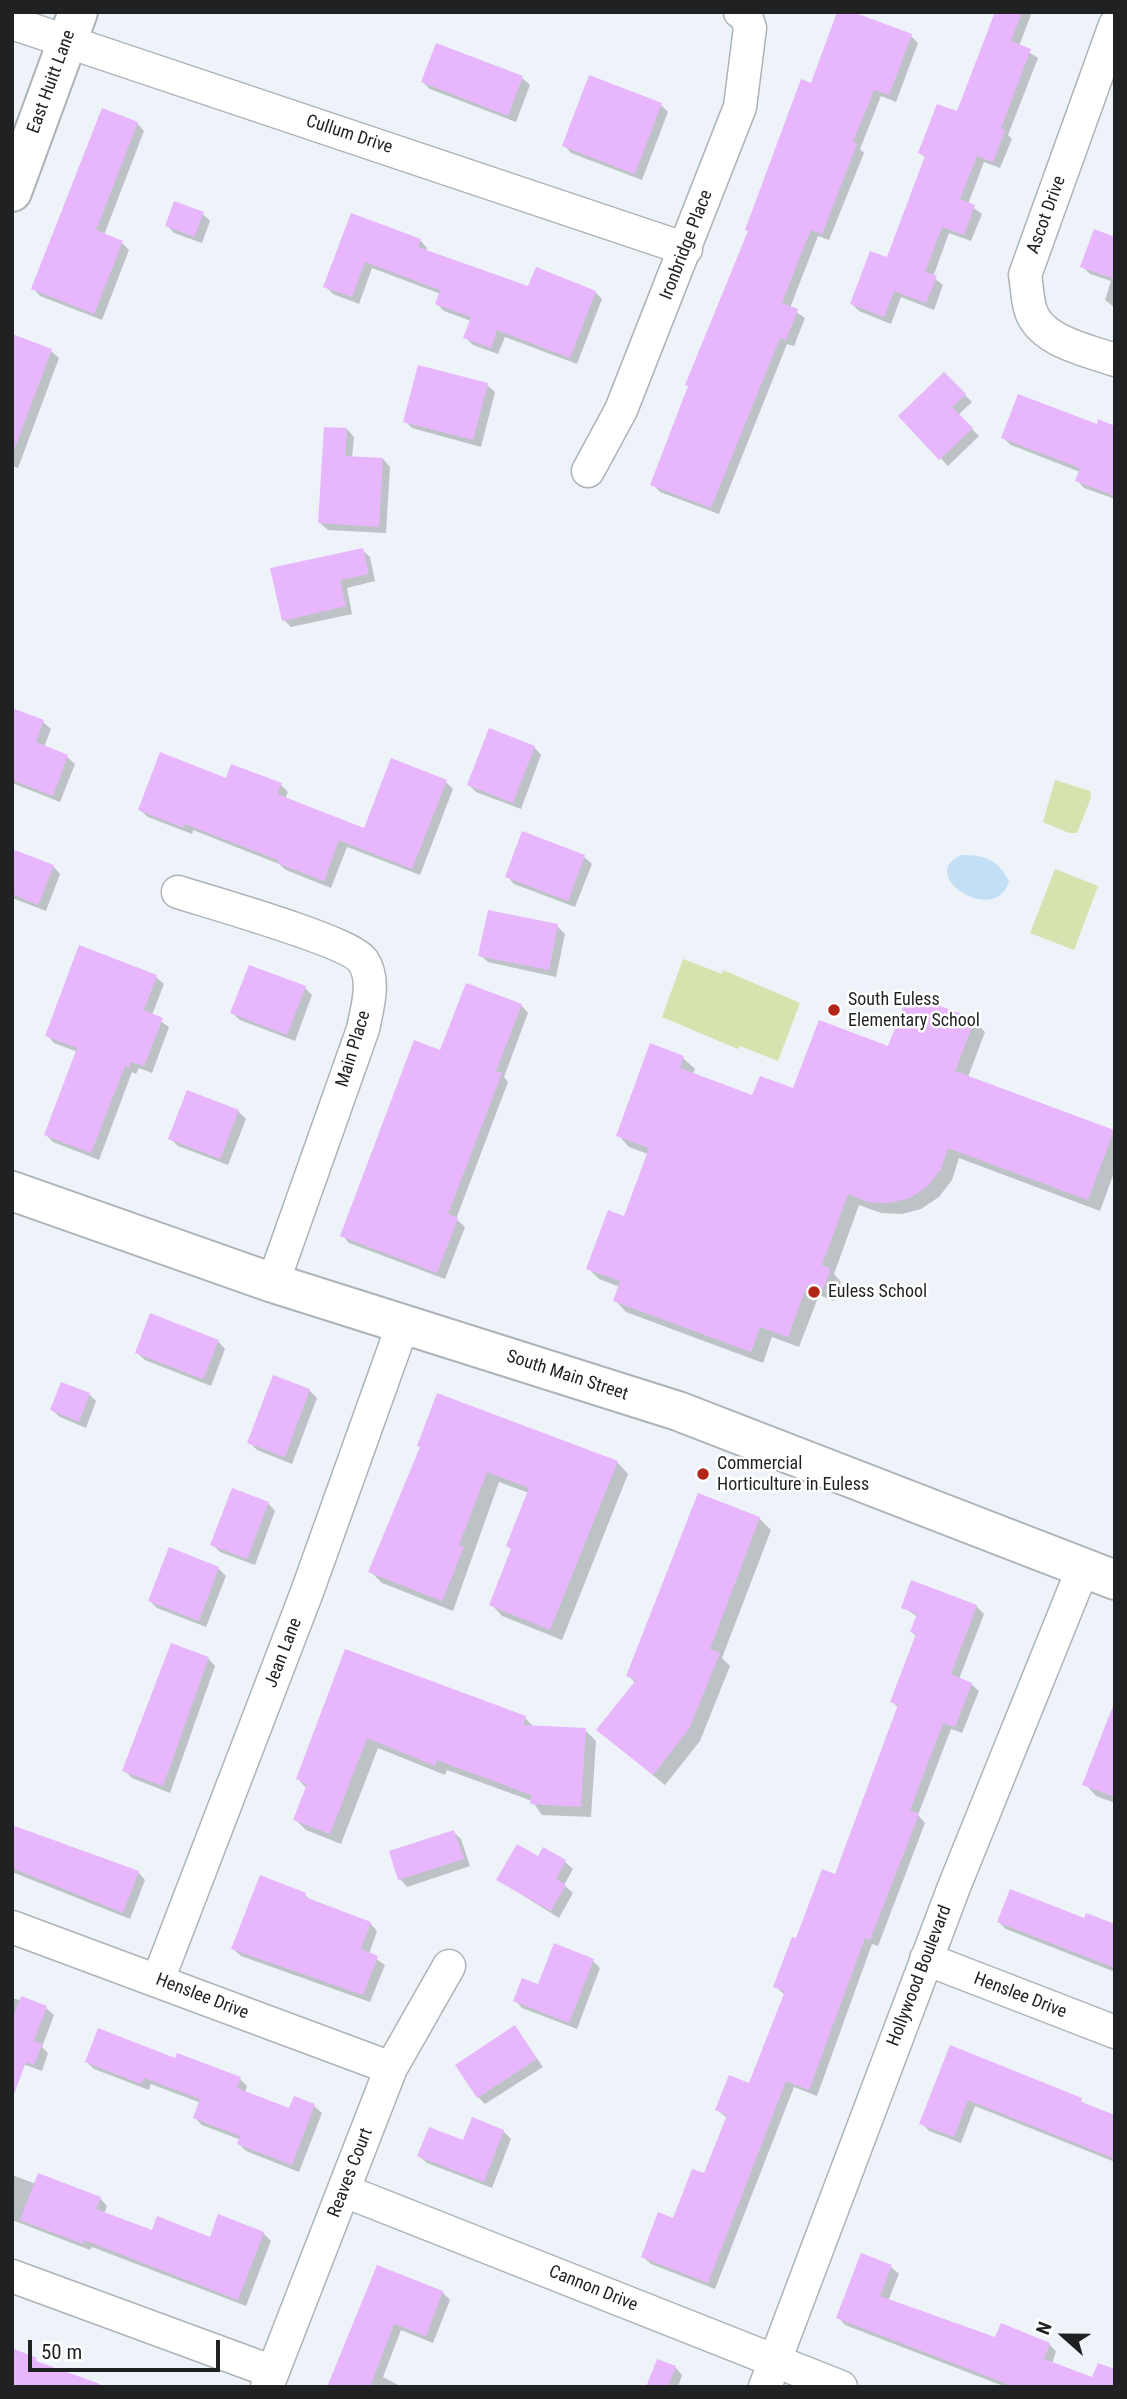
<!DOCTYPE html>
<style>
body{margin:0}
#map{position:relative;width:1127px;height:2399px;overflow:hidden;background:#edf3f8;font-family:"Roboto Condensed",sans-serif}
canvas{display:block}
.frame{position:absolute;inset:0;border:14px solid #1f2123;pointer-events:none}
.north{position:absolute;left:1029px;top:2301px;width:70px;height:70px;-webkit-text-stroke:5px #fff;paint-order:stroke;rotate:291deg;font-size:19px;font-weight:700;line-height:28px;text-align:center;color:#1f2123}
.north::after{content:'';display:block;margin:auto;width:24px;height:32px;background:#1f2123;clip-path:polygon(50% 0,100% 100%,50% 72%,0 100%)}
.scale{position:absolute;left:28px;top:2340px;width:192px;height:32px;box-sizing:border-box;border:4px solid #1f2123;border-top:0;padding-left:9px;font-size:21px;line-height:24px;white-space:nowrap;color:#1f2123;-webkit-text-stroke:5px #fff;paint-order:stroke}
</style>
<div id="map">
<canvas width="1127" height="2399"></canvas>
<div class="frame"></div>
<div class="north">N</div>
<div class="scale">50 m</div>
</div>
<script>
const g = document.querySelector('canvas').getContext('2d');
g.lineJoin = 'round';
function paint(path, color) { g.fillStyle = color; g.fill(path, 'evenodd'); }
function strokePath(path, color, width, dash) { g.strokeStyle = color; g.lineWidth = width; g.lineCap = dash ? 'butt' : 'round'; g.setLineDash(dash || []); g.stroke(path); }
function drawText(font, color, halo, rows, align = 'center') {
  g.font = font + ' "Roboto Condensed",sans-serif'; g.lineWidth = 5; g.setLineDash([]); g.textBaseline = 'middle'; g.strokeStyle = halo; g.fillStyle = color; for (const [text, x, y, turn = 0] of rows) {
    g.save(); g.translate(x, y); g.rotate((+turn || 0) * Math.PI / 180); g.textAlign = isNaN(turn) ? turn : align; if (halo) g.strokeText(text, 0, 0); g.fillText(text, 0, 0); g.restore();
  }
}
paint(new Path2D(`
 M1055,780L1090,791L1091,798L1077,833H1069L1043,822Z
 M1055,869L1098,886L1074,950L1030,933Z
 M683,959L722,974L723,970L800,1003L778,1061L740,1046L738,1049L662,1017Z`), '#d5e3ae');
paint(new Path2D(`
 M962,855C986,855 997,860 1009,881C996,928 914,874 962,855Z`), '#c3dff6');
paint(new Path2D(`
 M991,12H1032L1019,46L1038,58L1008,135L1012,139L1000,168L984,162L968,204L982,214L971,241L949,233L933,277L943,285L934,310L901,297L891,324L859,311L852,304L888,260L926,158L920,153L958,114L996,15Z
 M911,36L918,43L896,102L881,96L860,149L864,153L829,240L818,236L809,259L790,308L805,318L794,346L787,344L719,514L660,492L652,484L812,85Z
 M437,45L522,78L530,85L516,122L430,89L423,82Z
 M661,105L668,112L642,180L571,153L564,145Z
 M137,123L144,131L104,235L122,243L129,250L102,320L40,296L33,288Z
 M203,214L210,221L202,243L174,233L167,225Z
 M352,215L420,240L427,248L426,251L529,289L595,292L602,299L577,364L505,337L498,354L473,345L465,337L471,321L444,311L437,304L441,294L372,268L359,304L333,294L325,286Z
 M1115,239V308L1105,300L1111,281L1090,274L1082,266Z
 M12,341L51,351L59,358L18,468L12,466Z
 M944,374L972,402L958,415L979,436L948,466L900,416Z
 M487,385L495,392L481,447L412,428L405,421Z
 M1098,426L1115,427V499L1084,488L1077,480L1080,472L1011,445L1003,438Z
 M347,429L354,437L352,458L383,459L390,467L386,533L328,530L320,523Z
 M362,550L370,557L375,581L347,588L352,614L291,627L284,620Z
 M12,710L43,722L51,729L44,747L67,757L75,764L60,802L12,783Z
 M534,747L541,755L521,809L476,792L469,785Z
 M227,780L281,785L288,792L285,799L365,830L446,782L453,789L420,875L347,847L331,888L286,870L279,864L193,830L192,834L148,817L140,810Z
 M523,833L584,857L592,864L575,907L514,884L507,876Z
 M12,851L53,866L60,874L46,911L12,898Z
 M557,926L565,934L556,977L488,962L480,955Z
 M156,977L164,984L152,1015L169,1027L152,1073L139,1068L136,1074L132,1072L99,1160L53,1142L46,1135L78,1052L54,1043L47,1035Z
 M305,988L312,995L295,1041L240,1020L232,1013Z
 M521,1005L528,1013L504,1077L508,1082L456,1219L465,1227L445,1279L349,1243L342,1235L441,1052Z
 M974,1021L985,1032L968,1077L1115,1133V1170L1100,1211L959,1158L952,1180L939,1197L921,1209L902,1214L881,1213L859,1205L834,1274L841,1282L834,1301L819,1295L799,1347L772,1337L763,1363L626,1312L615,1300L620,1287L599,1279L588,1268L625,1218L648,1154L629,1147L618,1135L651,1046L683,1058L695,1069L693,1074L753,1097L794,1090L889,1048Z
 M238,1111L246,1119L228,1165L178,1146L170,1138Z
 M218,1341L225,1349L211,1386L145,1360L137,1353Z
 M309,1390L317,1398L292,1464L257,1450L249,1442Z
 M89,1394L96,1401L86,1428L60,1417L52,1410Z
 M421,1447L617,1462L628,1474L562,1640L502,1616L491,1604L512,1550L508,1546L529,1493L499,1482L453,1611L382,1583L370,1571Z
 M268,1503L275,1511L255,1565L220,1552L212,1544Z
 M759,1518L771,1530L722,1658L730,1666L700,1741L665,1785L598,1730L635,1683L628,1675Z
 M218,1568L226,1576L206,1627L157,1608L150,1601Z
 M976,1606L984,1614L959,1679L971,1684L979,1691L962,1733L951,1729L918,1815L925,1823L878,1946L872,1944L817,2096L794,2087L715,2289L651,2264L643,2257L705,2176L727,2118L717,2110L750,2085L785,1995L775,1986L797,1940L836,1877L899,1708L892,1702L917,1637L912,1632L918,1617L903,1607Z
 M346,1651L525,1718L534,1727L585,1730L596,1741L591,1817L542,1815L532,1801L447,1770L445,1775L378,1748L341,1844L306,1830L295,1819L307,1789L298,1779Z
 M208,1658L215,1666L170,1793L132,1778L124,1770Z
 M1115,1707V1803L1096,1796L1085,1784Z
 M12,1826L138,1872L145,1880L130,1919L12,1872Z
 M454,1832L461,1839L470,1866L407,1887L400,1879Z
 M538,1858L565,1862L573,1869L564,1885L573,1893L559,1918L498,1880Z
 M305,1895L313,1902L370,1923L377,1931L369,1954L385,1965L370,2002L241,1956L233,1949Z
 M1085,1920L1115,1926V1972L1006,1929L999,1922Z
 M593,1961L600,1968L577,2029L522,2008L515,2000Z
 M12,1998L46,2008L54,2015L42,2047L48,2053L42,2071L12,2060Z
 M515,2027L543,2067L485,2104L478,2097Z
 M951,2047L1115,2116V2162L975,2106L961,2143L929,2131L922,2123Z
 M176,2060L240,2079L247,2086L245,2093L290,2111L314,2106L322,2113L299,2172L246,2151L239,2144L241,2140L202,2125L195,2118L201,2103L151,2084L149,2090L94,2069L87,2062Z
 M503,2131L511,2139L492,2188L427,2163L419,2156Z
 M12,2175L36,2184L100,2198L107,2206L104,2214L153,2232L211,2239L263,2233L271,2241L246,2306L92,2247L90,2250L12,2220Z
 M891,2267L899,2274L888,2301L996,2339L1049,2344L1056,2351L1052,2364L1115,2387H1006L845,2325L838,2317Z
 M378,2268L442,2292L450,2300L433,2343L401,2330L383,2377L402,2387H331Z
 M675,2367L682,2375L678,2387H648Z`), '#0003');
paint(new Path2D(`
 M837,12H853L912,34L889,95L874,90L853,142L857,144L822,234L811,230L802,251L782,303L798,309L786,340L780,338L711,508L650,485L688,386L685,385L748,231L745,230L801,79L811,83Z
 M995,12H1022L1011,41L1031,49L1001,128L1005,130L993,162L977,156L960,199L975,205L964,235L942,227L925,272L937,276L926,303L894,291L884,317L850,304L870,251L887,257L925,156L918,153L937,104L957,111Z
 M436,43L523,76L508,116L421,82Z
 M589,75L662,103L635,174L562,146Z
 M102,108L138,122L96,230L123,241L94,314L31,289Z
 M174,201L204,212L194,237L165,226Z
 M351,213L421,239L418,247L528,286L536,267L596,291L570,358L497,330L491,348L463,338L471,317L435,304L440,290L365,262L352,297L323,287Z
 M1094,229L1115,237V279L1080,267Z
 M12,334L52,349L14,450H12Z
 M418,365L488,383L473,440L403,422Z
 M944,372L966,394L952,407L973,428L939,460L898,416Z
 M1018,394L1097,424L1098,419L1115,426V496L1075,481L1080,468L1001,438Z
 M324,427L347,428L345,456L383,458L379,527L318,523Z
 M363,548L369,574L340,580L346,606L282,621L270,568Z
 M12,708L44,720L36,742L68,755L53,796L12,780Z
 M489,728L535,746L513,803L467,785Z
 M160,752L226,778L231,764L282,783L277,794L364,828L391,758L447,780L412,869L339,840L324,881L277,863L278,860L185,824L184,828L138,810Z
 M522,831L585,855L568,901L505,877Z
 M12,849L54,865L38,905L12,894Z
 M488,910L558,924L549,970L478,956Z
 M79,945L157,975L144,1010L163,1018L144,1066L131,1062L129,1068L125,1066L91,1153L44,1135L77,1048L45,1036Z
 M249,965L306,986L287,1035L230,1013Z
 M466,983L522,1004L496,1071L502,1073L448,1214L458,1218L437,1273L340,1236L414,1040L440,1050Z
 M908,994L975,1019L955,1071L1114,1130L1088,1200L948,1148L941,1169L928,1186L910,1198L889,1203L868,1202L848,1194L822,1265L831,1269L823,1290L807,1285L788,1337L760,1327L751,1352L613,1301L620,1281L586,1269L608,1210L624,1216L649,1148L616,1136L650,1043L684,1056L680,1068L752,1095L760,1076L793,1088L819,1020L888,1046Z
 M187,1090L239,1110L220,1159L168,1139Z
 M150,1313L219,1340L203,1379L135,1353Z
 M273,1375L310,1389L285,1457L247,1443Z
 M61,1382L90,1393L79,1422L50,1410Z
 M437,1393L618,1461L550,1630L489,1605L511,1549L506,1546L529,1488L487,1472L459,1545L464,1547L442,1601L368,1572L420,1447L417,1446Z
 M232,1488L269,1502L247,1559L210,1545Z
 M698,1493L760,1517L710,1649L720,1653L689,1729L653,1775L596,1730L636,1680L626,1676Z
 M169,1547L219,1567L199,1621L148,1601Z
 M911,1580L977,1605L951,1674L972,1683L955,1727L943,1723L910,1810L919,1814L870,1940L865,1938L809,2090L786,2081L708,2283L641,2257L658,2212L673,2218L692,2169L704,2173L727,2115L715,2110L729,2075L749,2083L785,1991L773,1987L792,1937L796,1938L822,1869L835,1874L898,1705L890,1702L916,1634L910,1632L917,1614L901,1608Z
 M171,1643L209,1657L163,1786L122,1771Z
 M345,1649L526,1716L523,1725L586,1728L581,1807L530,1804L531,1795L437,1760L435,1766L367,1738L330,1834L293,1820L307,1784L296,1779Z
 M1113,1706H1115V1797L1082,1785Z
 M12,1825L139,1871L123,1913L12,1868Z
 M454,1830L464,1859L398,1880L389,1851Z
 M517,1844L538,1856L543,1847L566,1860L556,1879L566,1885L551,1911L496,1880Z
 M260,1875L306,1893L305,1897L371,1922L361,1949L378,1956L363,1995L231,1949Z
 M1010,1889L1084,1918L1086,1913L1115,1924V1968L997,1922Z
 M554,1943L594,1959L569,2023L513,2001L522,1978L538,1984Z
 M21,1996L47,2006L34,2041L42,2044L34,2065L26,2062L14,2094L12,2021Z
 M515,2025L537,2059L477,2098L455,2065Z
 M98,2028L175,2058L177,2053L241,2077L237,2088L289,2108L294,2096L315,2104L292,2165L237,2144L240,2136L193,2118L200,2099L144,2078L141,2084L85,2062Z
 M950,2045L1082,2098L1081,2102L1115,2115V2159L968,2100L954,2137L919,2124Z
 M472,2117L504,2130L484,2182L417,2156L429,2127L463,2140Z
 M38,2173L101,2197L96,2209L152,2230L157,2216L210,2237L218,2214L264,2232L238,2300L84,2240L83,2244L20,2220Z
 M861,2253L892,2265L880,2296L995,2337L1001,2323L1050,2343L1044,2359L1092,2377L1098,2363L1115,2369V2387H1015L836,2318Z
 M377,2265L443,2291L426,2336L394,2324L370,2387H327Z
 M12,2348L37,2358L36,2361L100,2384V2387H12Z
 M657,2359L676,2366L668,2387H646Z`), '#e8b6fc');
const minor = new Path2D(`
 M12,23L686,249
 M1115,25L1025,275C1027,286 1027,297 1030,308C1038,341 1087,350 1115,360
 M588,471L621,410L740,107L750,28L746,16L740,12
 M178,892C209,902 349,941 363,961C376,980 367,1009 363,1029L273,1283
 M12,1927L391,2068
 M926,1959L1115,2032
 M158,1980L307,1592L403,1324
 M345,2191L841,2387
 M12,2276L273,2372
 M267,2387L391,2068L449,1966
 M765,2387L954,1887L1083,1568`);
const tertiary = new Path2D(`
 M12,192L78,12
 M12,1191L273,1283L678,1411L1115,1580`);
strokePath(minor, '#adb3b7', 35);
strokePath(tertiary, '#adb3b7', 42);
strokePath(minor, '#fff', 32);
strokePath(tertiary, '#fff', 38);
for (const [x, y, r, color] of [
 [834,1010,7,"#b32516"],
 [814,1292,7,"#b32516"],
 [703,1474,7,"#b32516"]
]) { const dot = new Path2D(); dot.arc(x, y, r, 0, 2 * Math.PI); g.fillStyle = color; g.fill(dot); strokePath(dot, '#fff', 2.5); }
drawText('18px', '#1f2123', '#fff', [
 ["East Huitt Lane",52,82,-70],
 ["Cullum Drive",349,135,18],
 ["Ascot Drive",1047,215,-70],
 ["Ironbridge Place",687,245,-69],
 ["Main Place",354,1049,-73],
 ["South Main Street",567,1376,18],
 ["Jean Lane",284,1653,-69],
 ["Hollywood Boulevard",920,1976,-69],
 ["Henslee Drive",1020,1996,21],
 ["Henslee Drive",202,1997,21],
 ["Reaves Court",351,2173,-69],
 ["Cannon Drive",593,2289,22]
]);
drawText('18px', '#1f2123', '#fff', [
 ["South Euless",848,1000],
 ["Elementary School",848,1021],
 ["Euless School",828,1292],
 ["Commercial",717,1464],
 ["Horticulture in Euless",717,1485]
], 'left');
</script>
